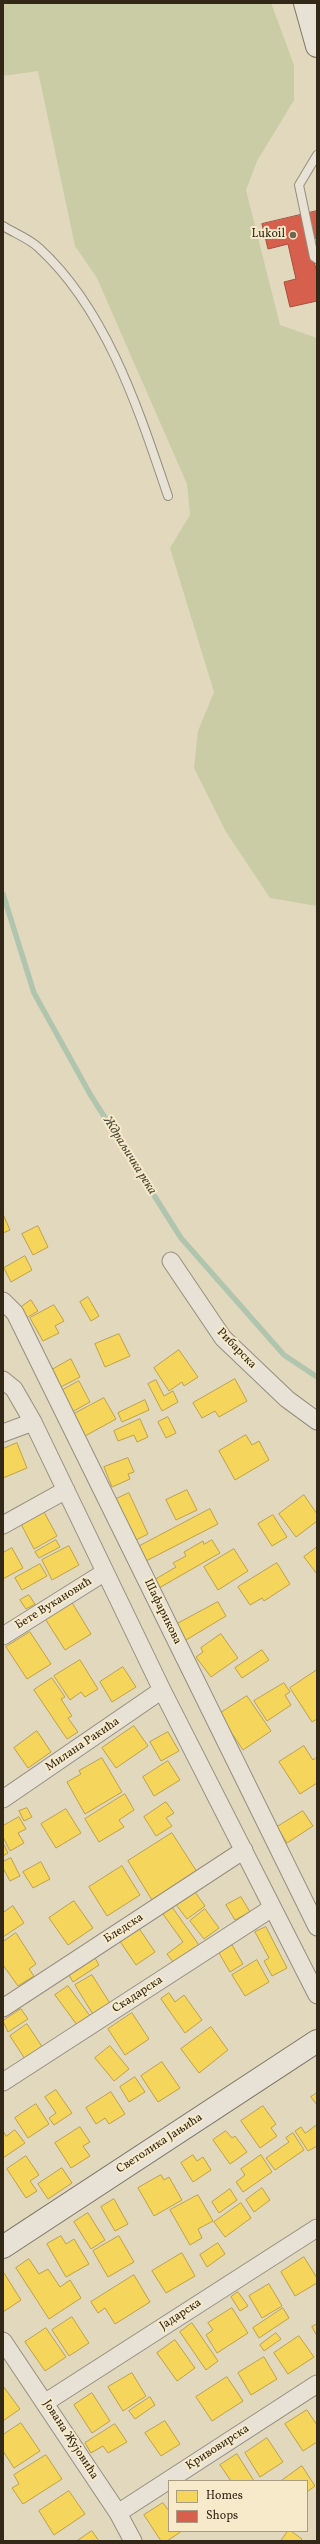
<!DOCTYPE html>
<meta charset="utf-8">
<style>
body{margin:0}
#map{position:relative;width:320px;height:2544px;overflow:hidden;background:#e2d8be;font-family:Vollkorn,serif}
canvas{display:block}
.frame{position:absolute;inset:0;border:4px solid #332717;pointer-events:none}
.legend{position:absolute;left:168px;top:2480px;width:140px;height:52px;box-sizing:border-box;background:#f6eacb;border:1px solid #a89c83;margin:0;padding:5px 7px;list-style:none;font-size:12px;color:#332717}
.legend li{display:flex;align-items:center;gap:8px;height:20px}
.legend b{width:20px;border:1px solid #a89c83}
</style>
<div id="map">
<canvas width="320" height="2544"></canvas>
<div class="frame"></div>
<ul class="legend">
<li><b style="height:11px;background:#f6d55c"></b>Homes</li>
<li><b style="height:11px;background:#d6604d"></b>Shops</li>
</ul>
</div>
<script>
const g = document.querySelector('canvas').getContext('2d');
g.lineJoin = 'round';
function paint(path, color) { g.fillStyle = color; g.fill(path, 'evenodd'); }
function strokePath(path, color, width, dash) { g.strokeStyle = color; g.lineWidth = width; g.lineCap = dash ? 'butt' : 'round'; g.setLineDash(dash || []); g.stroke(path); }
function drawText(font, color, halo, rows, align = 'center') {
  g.font = font + ' Vollkorn,serif'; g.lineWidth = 4; g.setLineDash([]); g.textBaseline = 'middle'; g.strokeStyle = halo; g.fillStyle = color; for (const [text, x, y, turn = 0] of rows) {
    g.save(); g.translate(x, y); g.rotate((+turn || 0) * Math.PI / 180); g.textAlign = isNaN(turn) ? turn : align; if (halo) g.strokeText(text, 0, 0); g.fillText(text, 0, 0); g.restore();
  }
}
paint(new Path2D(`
 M3,3H271L294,65V100L257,161L246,190L280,325L317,338V906L270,898L226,832L194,768L198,731L214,692L170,548L190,515L187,484L97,278L75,246L38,71L3,76Z`), '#c9cca4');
const homes = new Path2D(`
 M3,1214L10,1230L3,1233Z
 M38,1226L48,1247L33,1255L22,1234Z
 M25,1256L32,1270L11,1282L4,1268Z
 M88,1297L99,1316L91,1321L80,1302Z
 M31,1300L38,1311L26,1318L20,1308Z
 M54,1305L64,1321L55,1326L59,1333L43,1341L30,1318Z
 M119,1334L130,1356L105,1367L95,1344Z
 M179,1350L198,1377L184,1386L182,1382L169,1391L154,1368Z
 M71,1359L80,1377L59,1388L50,1371Z
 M235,1379L247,1401L219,1417L215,1411L202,1418L193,1403Z
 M156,1380L164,1396L173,1391L178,1402L162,1411L148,1384Z
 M79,1381L90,1402L72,1412L61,1391Z
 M104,1398L116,1419L85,1436L74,1414Z
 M145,1400L149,1410L122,1422L118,1413Z
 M168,1417L176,1433L166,1438L158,1422Z
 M140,1419L148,1437L137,1442L134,1435L118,1441L114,1431Z
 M246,1435L252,1445L259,1441L269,1460L235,1480L219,1451Z
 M17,1443L27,1468L3,1478V1449Z
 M128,1458L134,1472L128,1474L130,1479L112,1487L104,1467Z
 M187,1490L197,1510L176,1520L166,1500Z
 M129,1493L148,1534L132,1542L112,1501Z
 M304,1495L317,1514V1521L296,1537L279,1514Z
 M210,1509L218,1524L144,1562L136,1548Z
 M44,1512L57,1536L34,1549L21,1524Z
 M273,1515L287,1537L272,1546L258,1524Z
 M56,1540L60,1547L39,1558L35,1552Z
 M212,1540L220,1553L159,1588L154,1580L176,1567L173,1563L186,1556L184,1552L203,1541L204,1544Z
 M69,1546L79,1565L52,1580L42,1560Z
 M317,1547V1574L304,1557Z
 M12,1548L23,1568L3,1579V1553Z
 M234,1549L248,1571L218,1590L204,1567Z
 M277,1563L290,1584L264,1601L262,1598L250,1605L238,1587Z
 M40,1564L47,1576L22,1590L15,1578Z
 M29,1595L35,1604L26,1609L20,1600Z
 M71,1601L91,1634L65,1650L44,1617Z
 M218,1602L226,1616L186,1640L177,1624Z
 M30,1632L51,1664L27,1679L6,1647Z
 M221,1634L238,1658L211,1677L196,1657L203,1652L201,1648Z
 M262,1650L269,1660L242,1678L235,1668Z
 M80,1660L98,1689L85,1697L81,1692L70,1700L54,1676Z
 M123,1667L136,1687L112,1702L100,1682Z
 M317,1670V1719L312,1722L290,1688Z
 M52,1678L65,1697L61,1699L72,1716L68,1718L78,1732L67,1739L34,1690Z
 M284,1683L290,1692L285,1695L291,1705L267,1721L254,1701Z
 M247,1696L271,1731L243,1750L219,1714Z
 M134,1726L148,1746L116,1768L102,1748Z
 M37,1731L51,1752L28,1768L14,1748Z
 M168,1732L179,1751L161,1761L150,1742Z
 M304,1746L313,1760L317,1757V1783L300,1794L279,1762Z
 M102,1758L122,1792L85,1814L67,1782L81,1774L79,1771Z
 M168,1761L180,1780L154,1796L143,1777Z
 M125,1794L134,1810L119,1820L124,1827L99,1842L85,1819Z
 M166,1802L174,1813L166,1818L172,1826L156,1836L144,1817Z
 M27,1808L32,1817L24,1821L19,1811Z
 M66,1809L81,1833L56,1848L41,1824Z
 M303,1811L313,1826L287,1843L277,1827Z
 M19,1817L26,1829L18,1833L24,1843L10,1851L3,1837V1826Z
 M172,1833L197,1872L152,1900L128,1861Z
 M3,1843L8,1853L3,1856Z
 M11,1858L20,1876L10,1881L3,1868V1862Z
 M41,1862L50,1879L33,1888L23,1872Z
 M122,1866L140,1895L107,1916L89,1887Z
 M192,1888L205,1906L187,1919L174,1902Z
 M241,1897L250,1912L235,1920L226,1905Z
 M74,1901L93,1928L68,1945L49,1918Z
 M13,1906L24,1923L3,1937V1913Z
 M172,1907L199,1945L174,1963L167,1954L183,1942L163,1914Z
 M205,1909L219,1928L204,1939L190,1921Z
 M136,1924L155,1952L136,1965L117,1937Z
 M266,1927L287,1968L272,1976L264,1961L269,1958L255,1932Z
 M16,1933L36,1964L29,1969L34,1976L18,1986L3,1965V1942Z
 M232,1945L243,1964L230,1972L219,1953Z
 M95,1958L99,1965L73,1982L69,1975Z
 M257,1960L269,1982L245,1996L232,1975Z
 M92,1975L111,2005L94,2016L75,1985Z
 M68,1986L90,2016L77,2025L55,1995Z
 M169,1993L175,2002L184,1995L202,2020L185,2033L161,1999Z
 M21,2009L28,2019L8,2032L3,2021Z
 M132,2013L149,2039L125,2055L108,2029Z
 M27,2024L43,2048L25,2059L10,2036Z
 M211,2027L228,2050L199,2073L181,2049Z
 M110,2046L129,2069L114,2081L95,2058Z
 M162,2062L180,2088L158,2102L141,2076Z
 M135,2077L145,2092L129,2102L120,2087Z
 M56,2090L72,2113L54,2125L49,2118L56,2113L45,2097Z
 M111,2092L125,2114L109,2124L105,2118L96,2124L86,2108Z
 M317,2093V2105L311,2097Z
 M36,2104L49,2124L28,2138L15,2118Z
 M263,2106L276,2124L271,2128L277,2136L260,2148L241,2121Z
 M317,2125V2146L308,2151L295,2131L301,2127L305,2133Z
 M80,2127L90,2142L83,2146L90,2156L71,2168L55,2143Z
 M15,2130L25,2143L3,2158V2131L6,2136Z
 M226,2131L232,2138L235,2136L247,2152L230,2164L213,2140Z
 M293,2133L304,2150L275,2170L266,2158L289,2142L286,2138Z
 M193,2155L197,2161L203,2157L211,2170L193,2182L181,2163Z
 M261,2155L272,2172L243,2192L236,2182L245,2175L241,2169Z
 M26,2156L39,2175L30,2181L37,2191L26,2198L7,2169Z
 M62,2168L72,2183L48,2199L38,2184Z
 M161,2175L164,2180L169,2177L182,2200L154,2216L138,2188Z
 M262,2188L270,2200L254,2212L246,2200Z
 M230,2189L237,2200L219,2213L212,2202Z
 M198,2195L213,2221L198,2229L202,2238L190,2245L170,2210Z
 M114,2199L128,2224L115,2231L101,2207Z
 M241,2203L251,2218L225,2237L214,2222Z
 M88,2213L105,2240L91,2249L74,2222Z
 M61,2236L66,2244L74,2239L89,2264L66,2277L47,2244Z
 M119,2236L134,2262L108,2277L93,2251Z
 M218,2243L225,2254L207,2267L200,2255Z
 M182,2253L195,2276L166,2293L152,2271Z
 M304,2257L317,2278V2283L295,2296L281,2272Z
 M29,2259L39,2274L48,2269L60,2287L70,2280L81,2298L49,2319L16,2268Z
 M4,2273L21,2300L3,2312V2274Z
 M134,2275L150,2302L115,2324L105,2308L98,2313L91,2302Z
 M269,2284L282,2306L262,2318L249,2296Z
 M238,2292L248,2306L240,2311L231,2297Z
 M232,2308L248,2333L217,2353L206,2335L213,2330L208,2323Z
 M283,2308L289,2318L259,2338L253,2328Z
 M72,2317L89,2343L69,2356L52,2330Z
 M192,2323L218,2361L206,2370L180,2332Z
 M317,2324V2336L312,2327Z
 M46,2328L66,2357L45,2371L25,2342Z
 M276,2333L281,2339L264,2351L260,2345Z
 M299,2336L314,2357L288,2374L274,2353Z
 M175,2340L195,2368L177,2381L157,2353Z
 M264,2357L277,2379L251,2395L238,2373Z
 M132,2373L146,2396L123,2411L108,2387Z
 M227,2377L243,2401L212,2421L196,2397Z
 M3,2386L20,2409L3,2421Z
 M92,2393L110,2421L92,2433L74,2405Z
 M150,2397L155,2405L135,2419L129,2411Z
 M307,2410L317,2425V2442L303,2451L285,2424Z
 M165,2421L180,2444L161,2456L145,2433Z
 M21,2423L40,2451L14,2468L3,2451V2435Z
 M115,2424L127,2442L108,2453L103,2446L91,2453L85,2443Z
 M267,2438L283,2462L260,2477L245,2453Z
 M237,2454L254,2481H231L220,2465Z
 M46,2455L62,2479L23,2504L12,2488L19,2484L14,2475Z
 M302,2466L315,2486L307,2492V2481H281Z
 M69,2491L85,2514L54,2535L39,2511Z
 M163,2503L169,2511V2531H182L167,2541H161L144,2515Z
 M92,2531L99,2541H77Z
 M288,2531H291L302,2539L300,2541H281Z`);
paint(homes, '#f6d55c');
strokePath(homes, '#bca147', 1);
const shops = new Path2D(`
 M317,211V238L308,240L317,272V301L290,307L284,282L296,279L288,244L268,249L262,224Z`);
paint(shops, '#d6604d');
strokePath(shops, '#a54f3d', 1);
strokePath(new Path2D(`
 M3,894L34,993L90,1094L181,1238L284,1355L317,1377`), '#b0c5ae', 5.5);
const lane = new Path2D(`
 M317,155L299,185L314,257L317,259
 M3,226C14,233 30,239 39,248C107,310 139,411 168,496`);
const street = new Path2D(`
 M171,1261L223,1338L287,1399L317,1421
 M3,1301L15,1313L317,1927
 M3,1380L14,1389L33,1422L162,1690L317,1995
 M3,1433L33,1422
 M3,1525L66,1490
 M3,1636L105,1572
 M3,1799L162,1690
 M3,2008L244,1850
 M3,2082L272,1908
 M3,2341L118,2513L133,2541
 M46,2402L317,2228
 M118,2513L317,2384`);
const secondary = new Path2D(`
 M305,3L317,46
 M3,2247L317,2041`);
strokePath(lane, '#958e7e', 10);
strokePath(street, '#958e7e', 19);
strokePath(secondary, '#7d7667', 24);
strokePath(lane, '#e7e2d5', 8);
strokePath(street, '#e7e2d5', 17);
strokePath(secondary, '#e7e2d5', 22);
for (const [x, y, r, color] of [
 [293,235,4,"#706551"]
]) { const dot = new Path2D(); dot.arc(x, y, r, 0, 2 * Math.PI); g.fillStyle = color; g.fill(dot); strokePath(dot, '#f6eacb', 1.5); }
drawText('12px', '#332717', '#f6eacb', [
 ["Lukoil",285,235]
], 'right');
drawText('12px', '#332717', '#f6eacb', [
 ["Рибарска",236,1349,46],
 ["Бете Вукановић",54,1604,-32],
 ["Шафарикова",162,1612,64],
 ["Милана Ракића",83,1745,-34],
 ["Бледска",124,1929,-33],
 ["Скадарска",138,1995,-33],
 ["Светолика Јањића",160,2144,-33],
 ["Јадарска",181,2315,-33],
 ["Јована Жујовића",70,2440,57],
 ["Кривовирска",218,2448,-33]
]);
drawText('italic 13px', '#4d4c3b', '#f6eacb', [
 ["Ждраљичка река",129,1156,58]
]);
</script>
